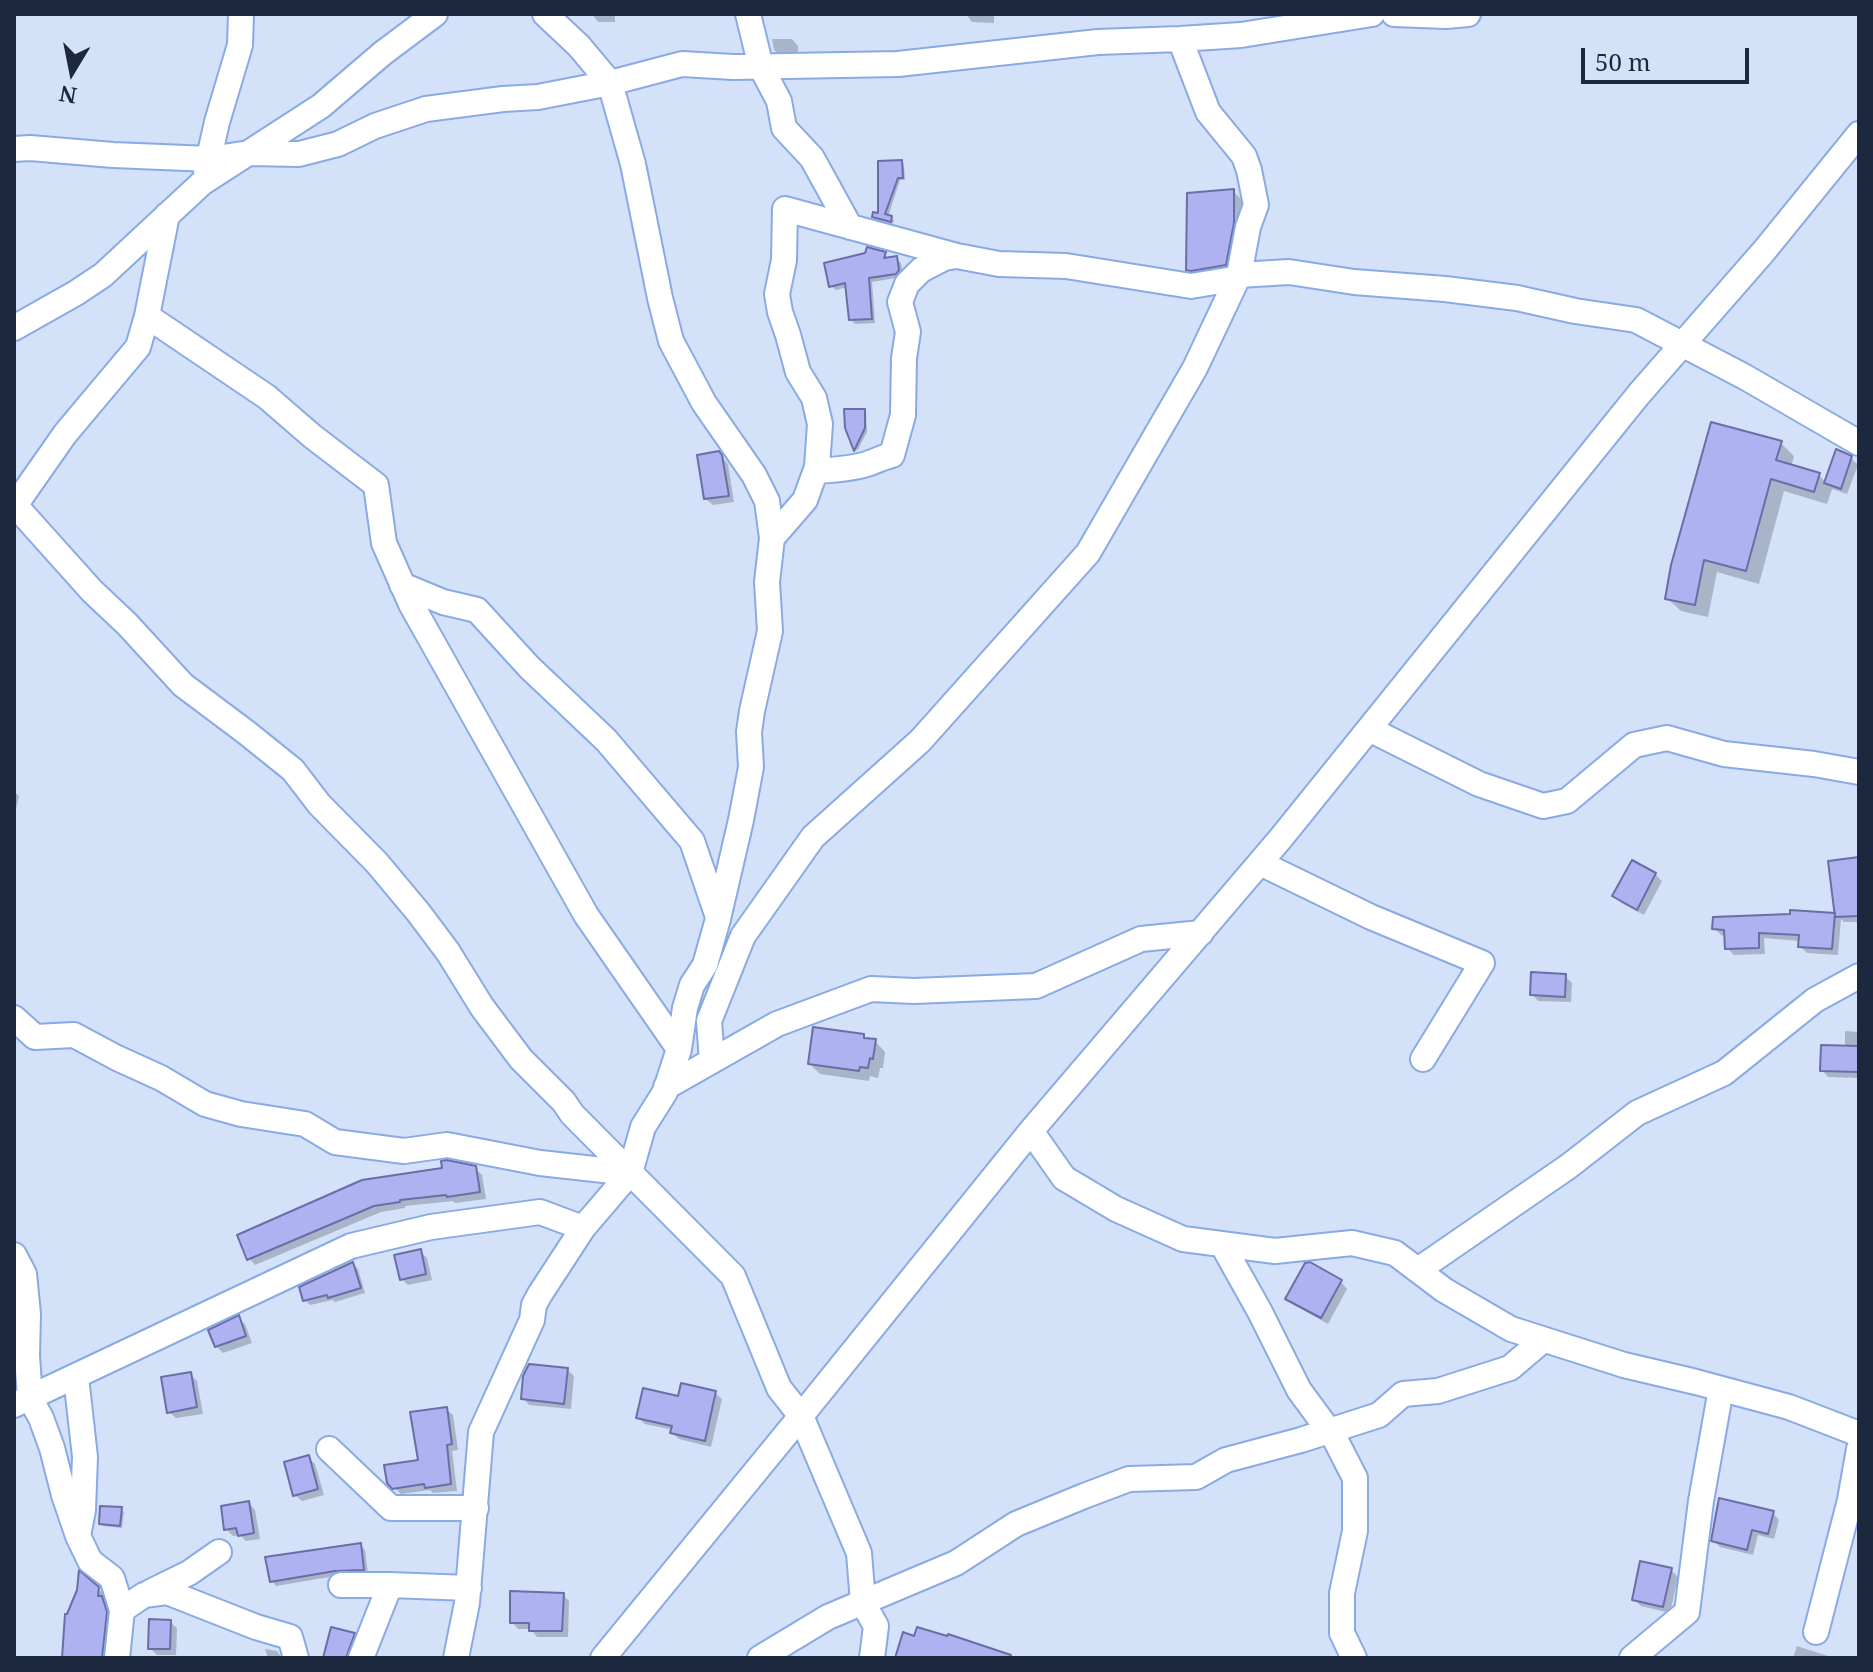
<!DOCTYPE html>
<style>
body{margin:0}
#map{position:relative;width:1873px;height:1672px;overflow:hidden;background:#d3e1f9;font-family:"Noto Serif",serif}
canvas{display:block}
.frame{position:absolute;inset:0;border:16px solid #1b283e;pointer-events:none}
.north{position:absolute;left:32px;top:32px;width:80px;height:80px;-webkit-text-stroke:6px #d3e1f9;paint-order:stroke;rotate:190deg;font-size:22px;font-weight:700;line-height:32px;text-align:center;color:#1b283e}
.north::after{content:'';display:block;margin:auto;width:28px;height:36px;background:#1b283e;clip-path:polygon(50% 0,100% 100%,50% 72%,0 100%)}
.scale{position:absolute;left:1581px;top:48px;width:168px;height:36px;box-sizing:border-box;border:4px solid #1b283e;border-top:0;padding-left:10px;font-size:24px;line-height:28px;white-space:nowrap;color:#1b283e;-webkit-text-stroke:6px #d3e1f9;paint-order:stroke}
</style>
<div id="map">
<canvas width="1873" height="1672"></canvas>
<div class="frame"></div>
<div class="north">N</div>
<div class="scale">50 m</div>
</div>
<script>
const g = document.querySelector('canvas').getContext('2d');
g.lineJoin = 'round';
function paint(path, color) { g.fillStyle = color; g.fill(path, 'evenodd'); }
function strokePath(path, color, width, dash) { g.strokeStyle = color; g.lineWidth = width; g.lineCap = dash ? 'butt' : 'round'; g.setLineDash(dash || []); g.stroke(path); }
paint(new Path2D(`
 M592,14H615V22H598Z
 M966,14H994V23L972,22Z
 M772,39H792L798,46V57H781L774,50Z
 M902,162L904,165L905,180H900L888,217L894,220L893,224L877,219L874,216H880Z
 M1233,191L1242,200V233L1234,274L1197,278L1188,269Z
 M884,254L890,259H896L901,263L903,275L901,277L872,282L875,323L855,324L851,320L848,287L836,290L831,286Z
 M864,411L866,413L867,432L857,451L847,427Z
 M1781,443L1794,456L1791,467L1819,475L1826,483L1851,458L1858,465L1847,494L1832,489L1827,504L1784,491L1759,584L1717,572L1708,617L1681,611L1667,598Z
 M719,454L728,464L734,502L713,505L706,499Z
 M14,791L19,796L14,818Z
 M1859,859V922H1844L1841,919L1838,955L1807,953L1800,946L1801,941L1764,938L1765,954L1734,955L1727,948L1726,936L1721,935L1715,929L1834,915L1838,919L1830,862Z
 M1655,874L1662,881L1644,915L1621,903L1615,896Z
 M1565,976L1572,983L1571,1002L1538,1001L1532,994Z
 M1845,1031L1859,1032V1078L1828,1077L1822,1070L1845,1048Z
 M863,1036L868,1040L875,1041L885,1052L883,1068H880L878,1078L870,1076L869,1081L820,1074L810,1064Z
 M475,1168L482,1175L486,1199L455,1203L453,1201L405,1206V1208L381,1212L255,1265L249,1258L444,1170Z
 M420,1251L427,1258L432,1280L408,1285L402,1279Z
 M353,1264L358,1269L365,1293L335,1302L333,1300L310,1305L305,1300Z
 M1341,1282L1347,1289L1328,1324L1294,1305L1287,1298Z
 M238,1318L245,1324L252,1343L223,1353L216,1346Z
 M567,1370L574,1376L571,1409L529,1405L523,1398Z
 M190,1374L197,1381L203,1414L176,1418L169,1412Z
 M715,1393L722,1399L711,1447L679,1439L672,1433L673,1430L645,1424L638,1417L680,1398Z
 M446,1409L453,1415L458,1450L452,1451L457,1491L433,1493L430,1490L401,1494L388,1482L420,1462Z
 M308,1457L315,1464L324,1495L302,1501L295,1495Z
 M249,1503L255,1510L260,1539L246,1541L240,1535L233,1536L226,1529Z
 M121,1509L124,1512L122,1528L103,1526L101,1523Z
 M1773,1513L1779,1520L1774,1539L1758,1535L1753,1555L1720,1547L1713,1540Z
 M360,1545L365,1550L368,1574L341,1575L276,1586L272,1581Z
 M1671,1570L1678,1577L1670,1613L1641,1606L1634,1599Z
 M98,1588L104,1595V1601L107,1604L112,1619L108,1658H64Z
 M563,1595L569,1601L568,1637H537L531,1629H518L512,1622Z
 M170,1622L177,1628L176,1655H157L150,1648Z
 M354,1635L360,1642L354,1658H325Z
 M1797,1646L1828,1656L1829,1658H1793Z
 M265,1649L277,1651L282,1658H268Z`), '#0003');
const building = new Path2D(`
 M902,160L903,178H898L885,214L892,216L891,222L872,217L873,212L878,213V161Z
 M1234,189V223L1226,265L1191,271L1186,270L1187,193Z
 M867,247L886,252L884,258L897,256L899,270L896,274L869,278L872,319L849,320L845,283L829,287L824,263L865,253Z
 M844,409H865V428L854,451L845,428Z
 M1711,422L1782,441L1776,460L1820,473L1814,492L1771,479L1746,571L1704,560L1695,605L1665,599L1671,565Z
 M1836,449L1852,456L1841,489L1824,483Z
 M719,451L722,455L729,496L704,499L697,455Z
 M1859,857V916L1835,917L1828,861Z
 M1632,860L1656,873L1637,910L1612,896Z
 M1790,910L1835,913L1832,949L1798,947L1799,935L1759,933V948L1725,949L1724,930L1712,929L1713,917L1790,914Z
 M1531,972L1566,974L1565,997L1530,995Z
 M813,1027L864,1034V1038L876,1039L873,1059L870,1058L868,1068L860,1067L859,1071L808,1064Z
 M1821,1045L1859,1046V1072L1820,1071Z
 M447,1160L476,1166L480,1192L447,1197L446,1195L400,1200V1202L374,1206L247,1260L237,1235L362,1180L442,1168L441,1161Z
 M421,1249L426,1274L400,1280L394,1255Z
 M353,1262L361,1288L328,1298L327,1295L303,1301L299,1287Z
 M1310,1262L1342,1280L1321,1318L1285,1299L1305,1263Z
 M239,1315L246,1336L215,1347L208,1330Z
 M529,1364L568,1368L564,1404L521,1399L523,1376Z
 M191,1372L197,1407L167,1413L161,1377Z
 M681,1383L716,1391L705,1441L670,1433L672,1426L636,1418L643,1388L678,1396Z
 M447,1407L452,1444L447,1445L451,1484L425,1488L424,1484L392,1489L387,1483L384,1465L418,1460L410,1412Z
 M309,1455L318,1489L293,1496L284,1462Z
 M1719,1498L1774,1511L1768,1534L1752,1530L1747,1550L1711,1541Z
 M249,1501L254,1533L238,1536L236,1528L224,1530L221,1506Z
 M100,1506L122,1507L120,1526L99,1524Z
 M361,1543L364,1570L335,1571L270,1582L265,1557Z
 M1640,1561L1672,1568L1663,1607L1632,1600Z
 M79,1570L99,1587L98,1596H102L107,1612L102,1658H62L65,1614H67L77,1590Z
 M510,1591L564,1593L562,1631H529V1623H510Z
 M149,1619L171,1620L170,1649H148Z
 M331,1627L355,1633L346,1658H323Z
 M917,1627L947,1636L948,1634L1011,1655L1010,1658H895L903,1632L914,1636Z`);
paint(building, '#aeb2f1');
strokePath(building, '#6b6da7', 2);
const minor = new Path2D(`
 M748,14L761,67L779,101L784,128L812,158L850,227
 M1394,14L1446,16L1468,14
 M14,149L30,148L113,155L210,159L249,153L299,154L338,144L375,126L426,109L503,99L538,97L610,83L682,64L733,67L898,64L1098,42L1180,39L1241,35L1372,14
 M206,171L217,122L240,45L241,14
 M147,316L267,397L312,436L376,485L384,543L411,604L586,915L679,1049
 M14,328L76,293L103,275L202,183L321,106L383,53L435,14
 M816,471C833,470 851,469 867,464C876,461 883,457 892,455L903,415L904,358L908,332L900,302L907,284L921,270L944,258L957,256
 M14,504L92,591L127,624L183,685L247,733L293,770L319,804L377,863L418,912L448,952L482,1007L521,1059L564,1102L572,1114L733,1276L779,1388L801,1416L859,1553L863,1603L876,1626L872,1658
 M14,507L65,434L138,347L147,316L167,215
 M772,538L805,500L817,467L820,424L814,398L798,372L788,335L780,312L777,294L784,260L785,209L957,256L999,264L1066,266L1191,286L1233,279L1239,275L1289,272L1354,282L1445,289L1517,298L1575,311L1636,320L1745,377L1859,443
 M402,585L443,602L477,610L529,667L606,740L692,841L718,917
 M1369,729L1479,784L1543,806L1567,801L1634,745L1667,738L1724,754L1814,764L1859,772
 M1260,863L1371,917L1482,963L1423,1059
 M14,1018L35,1037L74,1035L117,1058L161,1078L205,1104L241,1114L305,1124L335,1142L404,1151L447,1145L540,1163L630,1173
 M712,1061L709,1021L743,936L813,837L920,741L1088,553L1195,368L1239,275L1248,227L1256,205L1249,170L1244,156L1208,112L1180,39
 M666,1087L777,1024L871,989L914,991L1036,986L1141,939L1201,933
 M1031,1131L1064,1178L1116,1209L1183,1239L1275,1251L1352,1243L1395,1253L1444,1290L1511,1329L1624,1365L1696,1382L1789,1407L1859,1434
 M1222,1244L1260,1312L1299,1390L1335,1439L1355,1478V1531L1342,1593V1633L1354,1658
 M14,1255L24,1274L28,1314L27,1356L30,1398L41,1418L52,1448L64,1495L78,1536
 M1418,1270L1569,1166L1637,1113L1724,1073L1815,1000L1859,976
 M76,1377L85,1457L83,1510L78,1536L90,1561L112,1578L122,1610
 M14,1405L351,1246L431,1227L540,1212L583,1228
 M329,1449L391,1508H476
 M341,1585H390L469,1588
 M150,1592L189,1573L219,1552
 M1816,1632L1850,1500L1859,1449
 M117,1658L122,1610L144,1595L167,1592L256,1627L290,1637L296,1658
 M361,1658L390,1585
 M456,1658L467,1603L481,1432L532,1320L534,1305L540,1294L583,1228L630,1173L643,1127L665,1092L679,1049L685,1008L692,985L705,965L718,919L741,820L751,767L749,732L752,711L770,631L767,582L772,538L767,501L754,475L704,403L671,341L660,298L633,164L610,83L579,46L545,14
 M603,1658L801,1416L1031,1131L1281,838L1639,394L1764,251L1859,134
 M760,1658L828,1617L956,1563L1016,1524L1084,1496L1129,1479L1196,1477L1226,1460L1301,1440L1379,1415L1403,1394L1438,1391L1510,1368L1543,1340
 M1632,1658L1687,1612L1701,1501L1721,1389`);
strokePath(minor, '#8aaae3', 28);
strokePath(minor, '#fff', 24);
</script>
